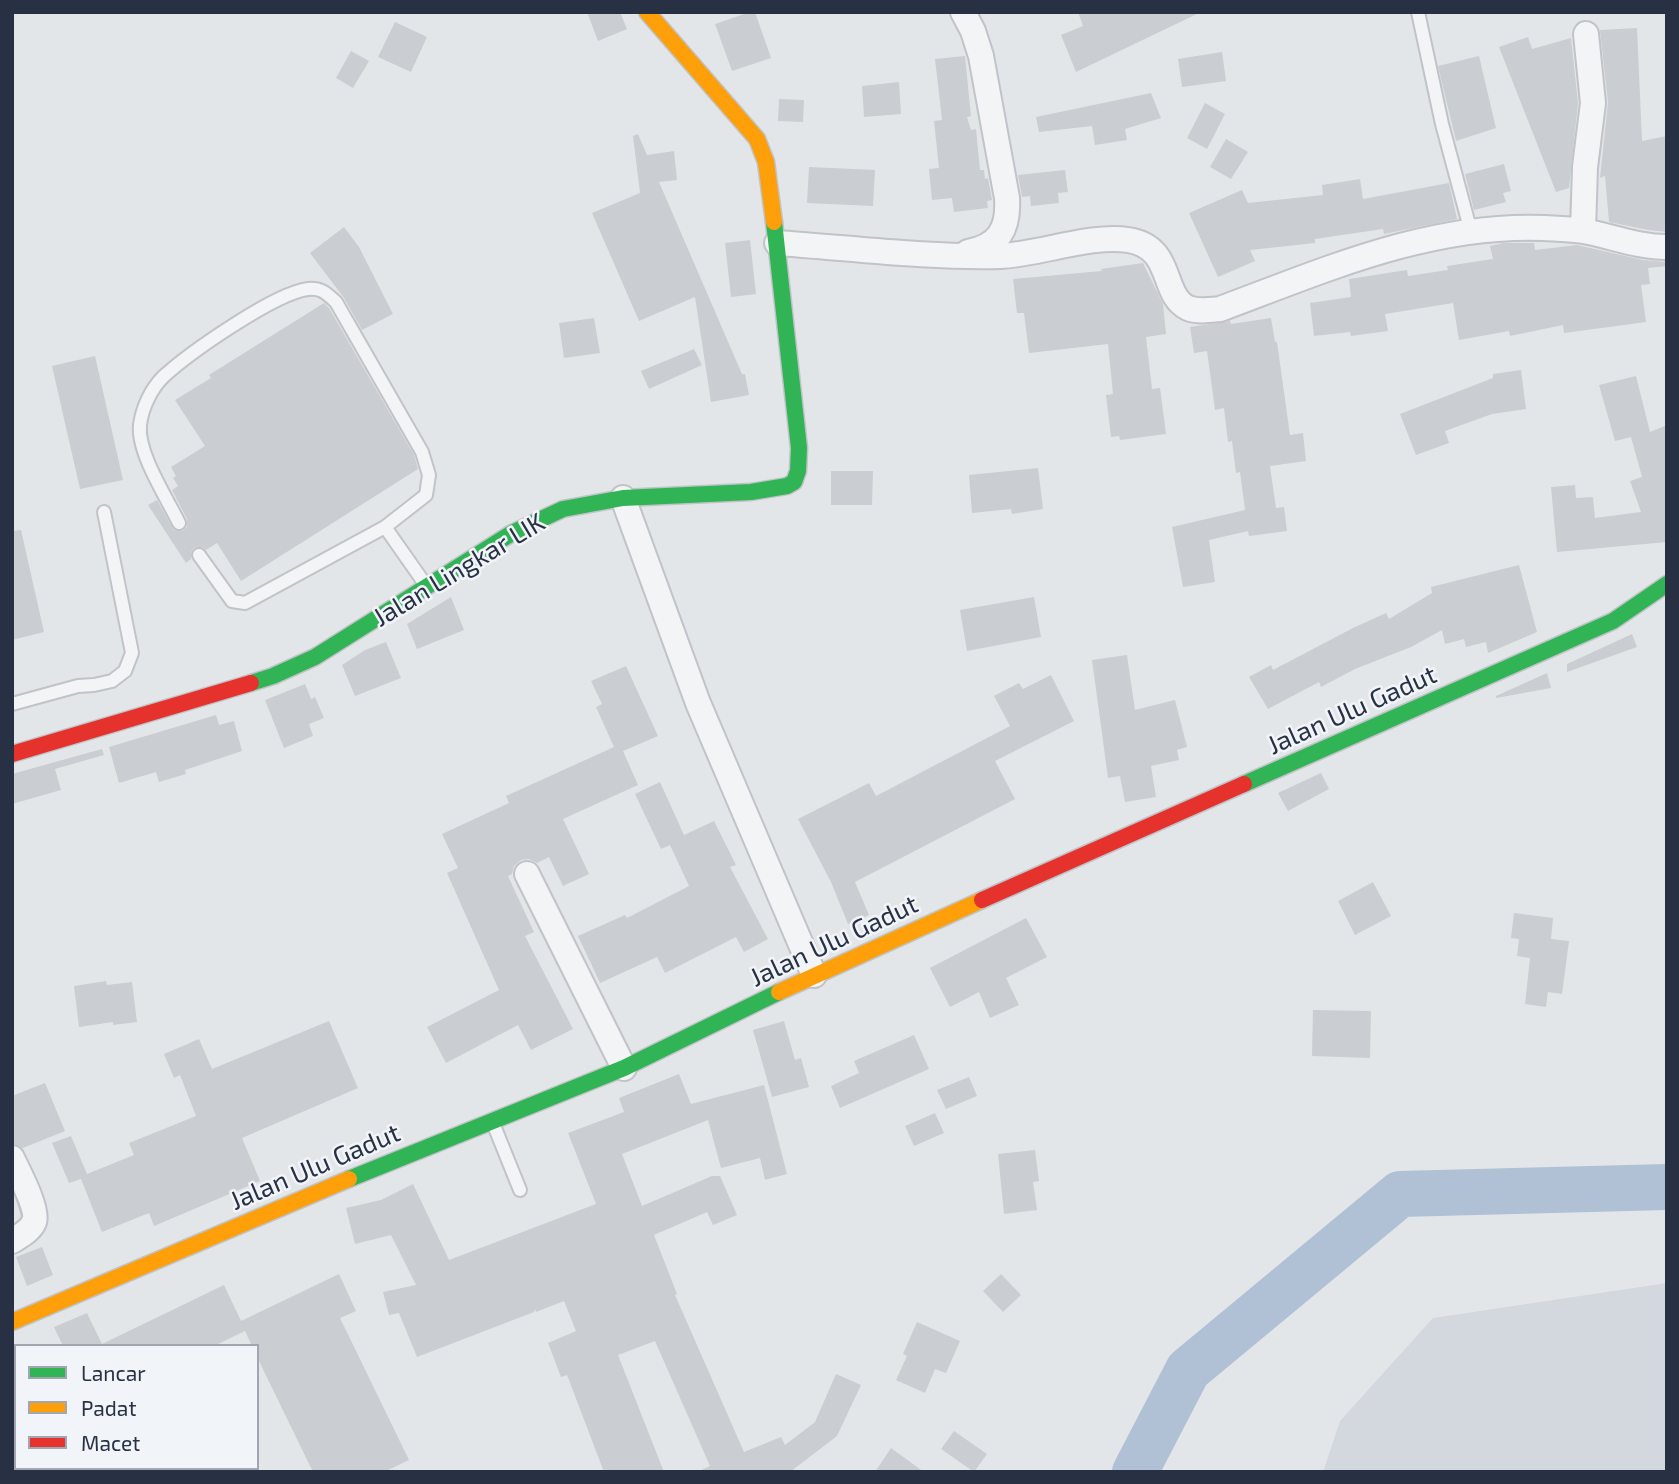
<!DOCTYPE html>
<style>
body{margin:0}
#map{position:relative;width:1679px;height:1484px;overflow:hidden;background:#e3e6e9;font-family:"Exo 2",sans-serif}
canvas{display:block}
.frame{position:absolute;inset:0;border:14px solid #283144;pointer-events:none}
.legend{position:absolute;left:14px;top:1344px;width:245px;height:126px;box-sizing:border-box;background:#f1f4f8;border:2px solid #a1a6b0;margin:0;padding:9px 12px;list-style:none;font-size:21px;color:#283144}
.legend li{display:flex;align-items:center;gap:14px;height:35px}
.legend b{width:35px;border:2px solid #a1a6b0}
</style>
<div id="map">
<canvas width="1679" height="1484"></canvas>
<div class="frame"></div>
<ul class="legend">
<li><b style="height:9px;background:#30b455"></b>Lancar</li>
<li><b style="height:9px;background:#ff9f0a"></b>Padat</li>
<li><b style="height:9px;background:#e5322d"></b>Macet</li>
</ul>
</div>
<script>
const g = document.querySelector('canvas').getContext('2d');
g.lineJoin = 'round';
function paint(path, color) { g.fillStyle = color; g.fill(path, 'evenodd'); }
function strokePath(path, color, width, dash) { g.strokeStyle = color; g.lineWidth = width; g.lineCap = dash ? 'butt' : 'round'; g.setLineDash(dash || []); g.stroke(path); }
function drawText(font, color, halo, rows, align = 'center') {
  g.font = font + ' "Exo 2",sans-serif'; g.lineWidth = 5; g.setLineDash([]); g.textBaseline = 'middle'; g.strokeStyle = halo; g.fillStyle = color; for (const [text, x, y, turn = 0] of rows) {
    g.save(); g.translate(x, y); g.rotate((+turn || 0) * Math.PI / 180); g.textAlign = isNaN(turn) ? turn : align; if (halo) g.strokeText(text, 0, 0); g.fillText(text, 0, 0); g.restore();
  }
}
paint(new Path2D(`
 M1667,1283V1472H1323L1340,1421L1433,1318Z`), '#d3d7de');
strokePath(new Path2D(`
 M1135,1472L1188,1370L1400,1194L1667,1187`), '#b0c0d5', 46);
paint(new Path2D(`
 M587,12H620L627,29L598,41Z
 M750,12H755L771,58L732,71L715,24Z
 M1078,12H1201L1076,72L1061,35L1083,26Z
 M395,22L427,37L411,72L378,57Z
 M1637,28L1642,141L1667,136V232L1648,230L1609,222L1605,176L1600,178L1608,102L1600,30Z
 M1528,37L1532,49L1571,38L1578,103L1569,188L1556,192L1499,47Z
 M351,51L369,61L353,88L336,78Z
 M1222,52L1226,81L1182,87L1178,59Z
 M965,56L971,116L967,117L971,130L976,129L980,170H984L985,179L988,178L992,200L987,201L988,208L954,212L952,198L932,200L929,169L939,168L934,121L942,120L935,59Z
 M1479,56L1496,128L1456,141L1438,66Z
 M899,82L901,114L864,117L862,86Z
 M1151,93L1161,118L1125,129L1127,140L1095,145L1092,126L1039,132L1036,117Z
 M779,99L804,100L803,122L778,121Z
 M1205,103L1225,114L1207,149L1187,138Z
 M638,134L647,155L674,151L677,180L659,182L742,374H745L749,395L711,402L695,297L639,321L592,213L640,193L633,136Z
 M1226,139L1248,152L1231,179L1210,167Z
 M1504,164L1511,191L1503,193L1506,202L1474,210L1465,174Z
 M809,167L875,170L873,206L807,203Z
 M1065,170L1068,192L1058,193L1059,203L1031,206L1030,196L1022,197L1018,175Z
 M1360,179L1363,199L1449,183L1457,219L1384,234L1383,229L1315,239V243L1250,250L1255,261L1218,277L1189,213L1242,190L1248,203L1323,195L1322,185Z
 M344,227L359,247L393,314L362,330L344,298L310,253Z
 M750,240L756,294L731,297L725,243Z
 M1503,243H1534L1535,250L1577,245L1643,260L1667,262V266L1648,268L1650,284L1641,285L1646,322L1564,333L1563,325L1510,336L1509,331L1459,340L1453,303L1385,314L1388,331L1351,336L1350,332L1314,336L1310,303L1351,297L1349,279L1407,270L1408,276L1448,270L1447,266L1493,259L1490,246Z
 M1143,263L1163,304L1166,334L1146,337L1152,389L1160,388L1166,434L1120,440L1119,436L1111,437L1106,395L1113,394L1108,344L1029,353L1024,313H1017L1013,279L1102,271L1101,269Z
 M324,303L329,308L414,455L418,469L241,581L217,543L206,550L202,547L194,548L191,552V559L186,563L148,505L157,500L174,530L182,531L187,527V519L172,490L178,486L173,478L176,476L171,467L205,446L175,400L211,378L209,375Z
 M594,318L600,353L564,358L559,323Z
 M1271,318L1275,342H1277L1290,435L1303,433L1306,461L1270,466L1276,508L1284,507L1287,531L1249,536L1248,531L1209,540L1215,582L1183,587L1172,527L1245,510L1240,472L1236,473L1232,441L1228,442L1224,408L1215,410L1207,351L1194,353L1190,327L1230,321L1231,324Z
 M694,349L702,365L649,389L641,371Z
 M95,356L123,480L80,489L52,366Z
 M1521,370L1526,409L1492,414L1445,431L1449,443L1416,455L1400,414L1493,378V374Z
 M1636,376L1650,432L1667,425V542L1557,552L1551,487L1575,485L1576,498L1593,497L1595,518L1641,512L1630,481L1642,477L1631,437L1615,441L1599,385Z
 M1038,468L1043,509L1012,514L1011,509L972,513L969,475Z
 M831,471H873L872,505H831Z
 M21,530L44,632L12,640V531Z
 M1519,565L1537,632L1488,653L1486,642L1466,647L1464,639L1445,644L1442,630L1411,647L1355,669L1321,687L1319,682L1268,709L1249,677L1271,665L1273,670L1353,628L1386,613L1389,619L1432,593L1431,587Z
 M451,597L464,630L417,649L407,624Z
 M1034,597L1041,637L967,651L960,610Z
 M1632,634L1637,647L1567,672V664Z
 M386,642L401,678L355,696L342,665L365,650Z
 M1127,655L1135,710L1175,700L1187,747L1177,750L1179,760L1151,766L1156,797L1125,802L1120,776L1108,778L1092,660Z
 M626,666L658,736L623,751L638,785L563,819L589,874L563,886L549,857L537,863L529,859L521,860L514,866L512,874L508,876L534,932L525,936L573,1029L531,1050L518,1025L446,1063L427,1027L499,990L447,873L458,868L442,834L509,803L506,796L614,747L596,707L602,704L591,681Z
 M1547,673L1551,688L1496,698V696Z
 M1051,675L1074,721L995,761L1015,799L855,882L869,915L848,924L831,882L798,819L869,783L876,796L1010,726L994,696L1019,683L1023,689Z
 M305,684L311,699L315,697L324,718L309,724L313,736L284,748L265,700Z
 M216,715L219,725L234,721L242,751L185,770L186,774L159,782L156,772L119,783L109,747Z
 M102,749L104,755L55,769L61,790L12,804V774Z
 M1321,773L1329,789L1288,811L1278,793Z
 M660,782L684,835L714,821L736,865L730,867L768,939L744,952L736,937L665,973L657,957L600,983L578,936L625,915L627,918L689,886L670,845L661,849L635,794Z
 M1373,882L1391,916L1355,935L1338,901Z
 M1514,913L1553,918L1551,939L1569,941L1562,994L1548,992L1546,1007L1525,1004L1530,958L1517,956L1519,939L1511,938Z
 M1026,918L1047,957L1006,978L1019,1005L990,1018L979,992L950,1007L930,968Z
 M106,981L107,985L132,982L137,1022L113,1025V1022L79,1027L74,986Z
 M1313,1010L1371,1011L1370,1058L1312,1056Z
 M329,1021L358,1088L242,1138L260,1181L154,1226L149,1213L102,1232L81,1179L69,1183L52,1143L71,1136L87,1174L134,1155L129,1143L196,1116L180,1075L174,1078L164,1054L199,1039L212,1069Z
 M784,1021L795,1060L801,1058L809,1087L772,1097L753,1030Z
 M914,1035L929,1069L840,1108L831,1086L859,1073L854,1061Z
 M679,1074L691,1104L764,1085L787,1174L765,1180L760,1158L721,1168L708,1120L622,1154L642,1206L712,1176H720L737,1215L713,1225L707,1212L654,1235L677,1294L675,1295L744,1452L781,1437L785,1445L815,1422L836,1374L861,1385L837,1436L790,1472H697L710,1466L655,1341L618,1355L664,1472H604L567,1375L561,1377L548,1343L576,1331L564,1301L536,1312L535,1309L534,1312L417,1357L399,1313L389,1315L383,1292L416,1285L391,1235L355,1244L346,1208L381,1200L413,1184L449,1260L596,1204L568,1133L624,1112L619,1098Z
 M969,1077L977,1096L946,1109L937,1090Z
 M45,1083L65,1131L23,1148L12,1143V1096Z
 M935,1113L944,1133L914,1146L905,1126Z
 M1035,1150L1039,1181L1033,1182L1037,1210L1004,1214L998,1154Z
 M42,1247L53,1275L27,1286L16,1257Z
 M339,1274L356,1311L340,1318L409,1460L384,1472H313L257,1357V1346H252L245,1331L214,1346H63L54,1327L87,1313L102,1344L224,1285L241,1321Z
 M1001,1274L1021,1295L1003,1312L983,1291Z
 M917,1322L960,1341L946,1373L935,1369L925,1393L896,1380L907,1356L903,1354Z
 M954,1431L987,1454L974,1472L941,1449Z
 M891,1448L924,1472H875Z`), '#cacdd1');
const lane = new Path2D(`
 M1418,12L1442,124L1471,232
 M179,523C167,498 137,453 140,425C142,408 151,389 163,377C189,353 275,293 308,289C321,287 327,294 336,302L422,452L429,475L426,495L385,527L245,603L232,601L199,555
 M385,527L425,584
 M12,704L78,686L94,685L112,681L125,671L132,653L104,512
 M493,1123L520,1190`);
const street = new Path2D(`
 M963,12L973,31L981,56L1007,198C1009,229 999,246 968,252
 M1583,231L1585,167L1593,103L1586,34
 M777,243C850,248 929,258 1001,256C1040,254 1093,234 1128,240C1175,247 1160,295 1188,308C1198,312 1210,310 1220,309C1325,270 1430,223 1545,228C1558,229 1571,229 1583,231C1612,236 1637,247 1667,247
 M623,498L698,703L814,975
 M527,874L624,1068
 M12,1158C18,1171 39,1210 34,1222C30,1231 20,1236 12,1241`);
const fast = new Path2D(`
 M251,683L273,676L315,657L512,533L563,509L623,498L751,492L787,486L794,482L798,471L799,448L774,222
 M1244,784L1613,621L1667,584
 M349,1179L624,1068L779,992`);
const slow = new Path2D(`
 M647,12L757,139L766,162L774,222
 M779,992L982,900
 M12,1322L349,1179`);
const jam = new Path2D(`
 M12,754L251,683
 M982,900L1244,784`);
strokePath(lane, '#c0c3c7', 16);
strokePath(street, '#c0c3c7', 28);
strokePath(fast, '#c0c3c7', 19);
strokePath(slow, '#c0c3c7', 19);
strokePath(jam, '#c0c3c7', 19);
strokePath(lane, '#f3f4f5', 12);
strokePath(street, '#f3f4f5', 24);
strokePath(fast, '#30b455', 16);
strokePath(slow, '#ff9f0a', 16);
strokePath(jam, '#e5322d', 16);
drawText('26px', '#283144', '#f1f4f8', [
 ["Jalan Lingkar LIK",459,570,-31],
 ["Jalan Ulu Gadut",1352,710,-24],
 ["Jalan Ulu Gadut",834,941,-25],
 ["Jalan Ulu Gadut",315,1167,-23]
]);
</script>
